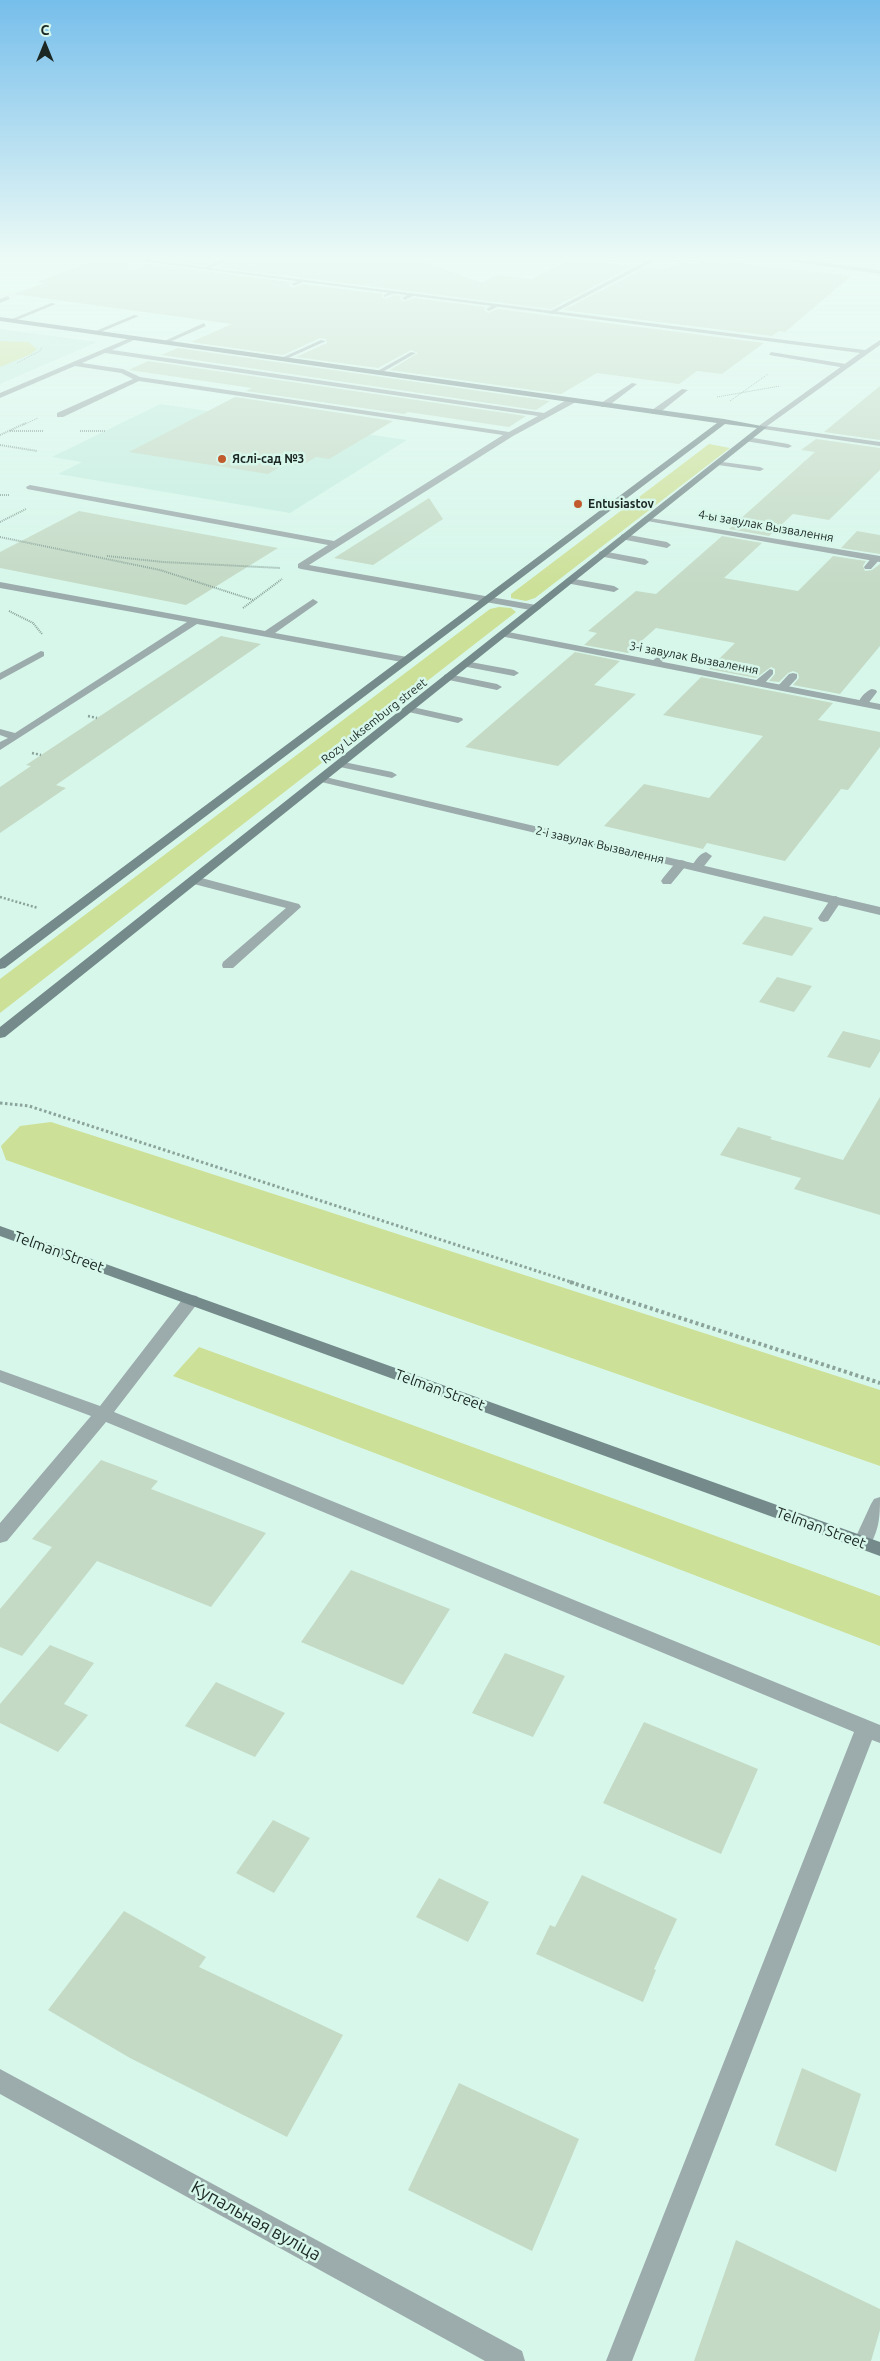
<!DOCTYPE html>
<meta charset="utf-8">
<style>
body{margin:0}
#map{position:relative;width:880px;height:2361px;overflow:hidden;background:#d7f7eb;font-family:Ubuntu,sans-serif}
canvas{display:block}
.north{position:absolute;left:20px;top:20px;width:50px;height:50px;-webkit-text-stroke:4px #d7f7eb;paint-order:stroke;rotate:0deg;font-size:14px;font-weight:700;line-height:20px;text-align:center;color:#1b2723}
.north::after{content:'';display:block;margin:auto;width:18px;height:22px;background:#1b2723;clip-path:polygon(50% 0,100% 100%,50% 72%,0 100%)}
</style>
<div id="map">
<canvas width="880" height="2361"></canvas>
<div class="north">С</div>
</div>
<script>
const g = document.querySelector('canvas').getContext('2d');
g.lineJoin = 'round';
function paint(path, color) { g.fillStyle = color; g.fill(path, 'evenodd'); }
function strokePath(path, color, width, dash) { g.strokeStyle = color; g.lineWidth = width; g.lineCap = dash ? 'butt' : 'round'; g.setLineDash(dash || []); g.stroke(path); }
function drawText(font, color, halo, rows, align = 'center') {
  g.font = font + ' Ubuntu,sans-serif'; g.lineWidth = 5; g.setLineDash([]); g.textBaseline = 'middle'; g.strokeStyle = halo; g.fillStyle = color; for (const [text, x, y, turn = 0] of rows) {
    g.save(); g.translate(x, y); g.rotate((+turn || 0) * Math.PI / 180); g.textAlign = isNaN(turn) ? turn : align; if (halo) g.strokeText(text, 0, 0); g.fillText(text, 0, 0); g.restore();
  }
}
paint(new Path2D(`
 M0,329L97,342L0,384Z
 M160,404L407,440L290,513L58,474L82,462L52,457Z`), '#c4eddf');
paint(new Path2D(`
 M0,341L28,342L37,349L31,354L0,367Z
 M709,444L730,448L535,598L526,601L511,598V594Z
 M499,607L511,608L516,612L0,1013V979L490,609Z
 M51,1122L880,1390V1466L6,1160L1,1146L20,1126Z
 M199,1347L880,1596V1646L173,1376Z`), '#cde098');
paint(new Path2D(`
 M103,257L127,261L129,272L149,264L290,282L289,285L293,288L303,284L383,294L382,297L385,299L394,295L401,296L400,299L404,302L413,298L486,307L484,310L488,313L498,309L764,343L722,374L697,371L679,384L597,373L561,394L390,370L418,353L411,350L378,368L296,357L327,343L326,339L320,338L283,355L191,342L232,324L13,294L45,283L37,282Z
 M166,257H222L204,265L161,260Z
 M238,257H413L482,283L496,275L532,279L571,259L633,266L551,309L217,267Z
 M705,259L851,276L785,332L779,331L772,336L563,310L647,267L664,269L680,262L696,264Z
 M178,348L550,401L536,410L161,355Z
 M148,361L526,416L509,427L408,412L404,414L246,391L252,388L129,370Z
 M880,386V440L824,432Z
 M235,397L393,421L329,459L316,457L301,466L286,463L268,474L129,452Z
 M816,439L880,448V470L829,520L793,514L769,536L729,529L815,452L801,450Z
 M429,498L443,519L373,565L334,558Z
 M79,511L192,532L278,548L186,605L0,568V552Z
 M857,531L880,535V554L841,548Z
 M722,536L762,543L724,578L798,591L833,556L866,561L863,566L865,571L872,570L880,564V646L840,694L793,685L799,678L798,673L793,671L788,673L779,682L769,681L775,674V669L771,667L756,678L709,669L735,643L656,628L628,653L584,645L597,633L588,631L636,591L656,594Z
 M221,636L261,644L56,785L66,788L0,833V787L31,766L26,765Z
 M575,652L620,661L594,685L636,694L558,766L465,747Z
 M701,677L833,703L818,720L880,732V747L848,790L841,789L785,861L707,843L703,849L604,826L644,784L709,798L763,736L663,715Z
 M764,916L813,928L792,956L742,944Z
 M777,977L812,986L794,1012L759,1002Z
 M843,1031L880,1040V1051L870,1068L827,1057Z
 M880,1097V1215L794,1189L801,1178L720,1155L738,1127L772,1137L770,1139L843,1160Z
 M101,1460L158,1481L151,1489L266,1533L211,1607L97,1561L22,1656L0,1647V1609L52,1547L32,1539Z
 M351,1570L450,1609L403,1685L301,1642Z
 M50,1645L94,1663L64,1704L88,1715L58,1752L0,1723V1704Z
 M505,1653L565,1676L533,1737L472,1713Z
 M216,1682L285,1713L255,1757L185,1726Z
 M644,1722L758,1769L721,1854L603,1803Z
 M273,1820L310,1838L274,1893L236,1873Z
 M582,1875L677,1919L654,1969L656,1970L643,2002L536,1954L550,1925L555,1927Z
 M439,1878L489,1902L468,1942L416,1917Z
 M124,1911L206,1957L199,1967L343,2035L287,2137L130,2058L48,2010Z
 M802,2068L861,2094L836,2172L775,2145Z
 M459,2083L579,2139L532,2251L408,2190Z
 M736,2240L880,2309V2330L871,2361H694Z`), '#c4dac5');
strokePath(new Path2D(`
 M17,363L40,351L42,347
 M717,397L780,386
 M730,401L768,374
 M23,425L38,418`), '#8ba39a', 1, [1, 1]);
strokePath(new Path2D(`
 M10,431H44
 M80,431H105
 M0,435L26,423
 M0,445L37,451
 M0,495H9
 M0,522L26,509
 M0,537L160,570L253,600
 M107,556L163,562L280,568
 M243,608L282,579
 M9,611L33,623L42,634`), '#8ba39a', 2, [1, 1]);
strokePath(new Path2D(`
 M88,716L97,718
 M32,753L41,755
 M0,897L38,908`), '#8ba39a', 2.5, [2, 2]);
strokePath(new Path2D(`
 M0,1103L29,1106L574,1283`), '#8ba39a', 3, [2.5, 2.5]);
strokePath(new Path2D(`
 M570,1282L880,1383`), '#8ba39a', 4, [3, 3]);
paint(new Path2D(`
 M85,257L81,260L78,258L79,257Z
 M654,257H662L552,314L547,313Z
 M301,279L303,282L294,286L291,284Z
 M390,292L395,293L384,297V295Z
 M411,293L413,296L405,300L402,298Z
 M8,296L10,299L0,303V299Z
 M51,303L56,304L12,322L7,321Z
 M495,304L497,307L489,311L486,309Z
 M134,315L139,316L96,334L91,333Z
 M204,323L206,326L165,344L160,343Z
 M132,337L134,340L112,350L544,413L570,398H576V402L513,436L309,565L536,605L541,608L536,611L301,569L298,568V564L328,545L27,489L26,487L30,485L334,541L503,435L139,381L63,417H57V413L133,379L121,373L75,366L0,398V393ZM105,353L538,416L509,432L140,377L123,369L82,363Z
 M321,340L326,341L284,360L279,359Z
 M411,352L416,353L379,374L374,373Z
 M771,352L846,364L849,366L846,368L769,355Z
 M632,383L637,384L607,407H601V403Z
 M682,389L688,390L658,414H652V410Z
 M748,437L788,444L792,446L788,448L745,441L744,439Z
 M715,461L760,467L764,469L760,471L718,465H715Z
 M624,534L667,542L671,545L667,548L621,539V535Z
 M602,551L645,559L649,562L645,565L599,556V552Z
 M873,556H879L880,559L871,569H865L864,567Z
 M569,578L614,586L619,589L614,592L566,583V579Z
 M0,582L265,631L313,599L318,602L316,604L275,633L407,657L412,660L407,663L197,624L0,750V742L8,738L0,735V729L15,733L187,622L0,588Z
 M668,649L671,650V654L658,665H652V661Z
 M41,651L44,652V656L0,680V673Z
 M465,661L514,670L519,673L514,676L462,666L460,664Z
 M770,669L773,670V674L763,685H755V681Z
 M793,673L797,674V678L786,690H778V686L789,674Z
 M448,674L497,684L502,687L497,690L444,679V675Z
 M872,689L876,690L877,692L867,705H859C857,700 867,690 872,689Z
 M408,706L462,718L463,720L458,723L404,711L403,709Z
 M339,761L392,772L397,775L392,778L335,766L334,764Z
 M706,852L712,856L701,870H693L691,867C695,861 699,854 706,852Z
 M681,860L685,861L687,864L685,867L671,884H663L661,881L663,878L677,861Z
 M194,876L299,904L301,907L233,968H223L222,965L223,962L286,908L190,883L188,880L190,877Z
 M836,896L842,900L828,921L824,922L820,921L818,918L832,897Z
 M191,1295L197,1296L199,1300L197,1304L114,1412L880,1725V1743L872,1740L632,2361H606L854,1732L106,1422L7,1541L0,1543V1523L91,1416L0,1382V1370L100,1406L185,1296Z`), '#9cabab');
paint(new Path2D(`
 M108,257H127L204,267L227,257H236L210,268L865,350L880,340V345L763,429H760V425L860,353Z
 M759,257H778L880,270V274Z
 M644,517L880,556V562L647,521H644Z
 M503,631L880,704V710L500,636L498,634Z
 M321,776L880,907V915L317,781V777Z
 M880,1497C880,1519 879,1529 869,1548L862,1550L855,1548L853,1543L871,1504L874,1499Z
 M0,2069L522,2351L525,2361H485L0,2094Z`), '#9cabab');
paint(new Path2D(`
 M760,425L880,442V446L763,429H760Z`), '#9cabab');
paint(new Path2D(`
 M0,317L724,419L767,427L5,1037L0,1038V1027L757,428L725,424L5,968L0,969V959L717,423L0,321Z
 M0,1226L880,1542V1556L0,1236Z`), '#758a8b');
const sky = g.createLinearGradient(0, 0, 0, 588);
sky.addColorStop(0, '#76beeb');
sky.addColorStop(0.44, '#edfbf6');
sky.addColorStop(1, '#edfbf600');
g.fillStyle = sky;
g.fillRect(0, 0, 880, 588);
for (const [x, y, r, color] of [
 [222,459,5,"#c15a2d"],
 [578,504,5,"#c15a2d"]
]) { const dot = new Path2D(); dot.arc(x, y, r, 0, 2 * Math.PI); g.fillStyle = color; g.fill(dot); strokePath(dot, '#d7f7eb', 2); }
drawText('bold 12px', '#1b2723', '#d7f7eb', [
 ["Яслі-сад №3",232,459],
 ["Entusiastov",588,504]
], 'left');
drawText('12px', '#1b2723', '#d7f7eb', [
 ["4-ы завулак Вызвалення",766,526,10],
 ["3-і завулак Вызвалення",694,658,11],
 ["Rozy Luksemburg street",374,721,-38],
 ["2-і завулак Вызвалення",600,845,13]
]);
drawText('15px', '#1b2723', '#d7f7eb', [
 ["Telman Street",59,1252,20],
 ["Telman Street",440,1390,20],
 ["Telman Street",821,1528,20]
]);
drawText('18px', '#1b2723', '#d7f7eb', [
 ["Купальная вуліца",256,2221,29]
]);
</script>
